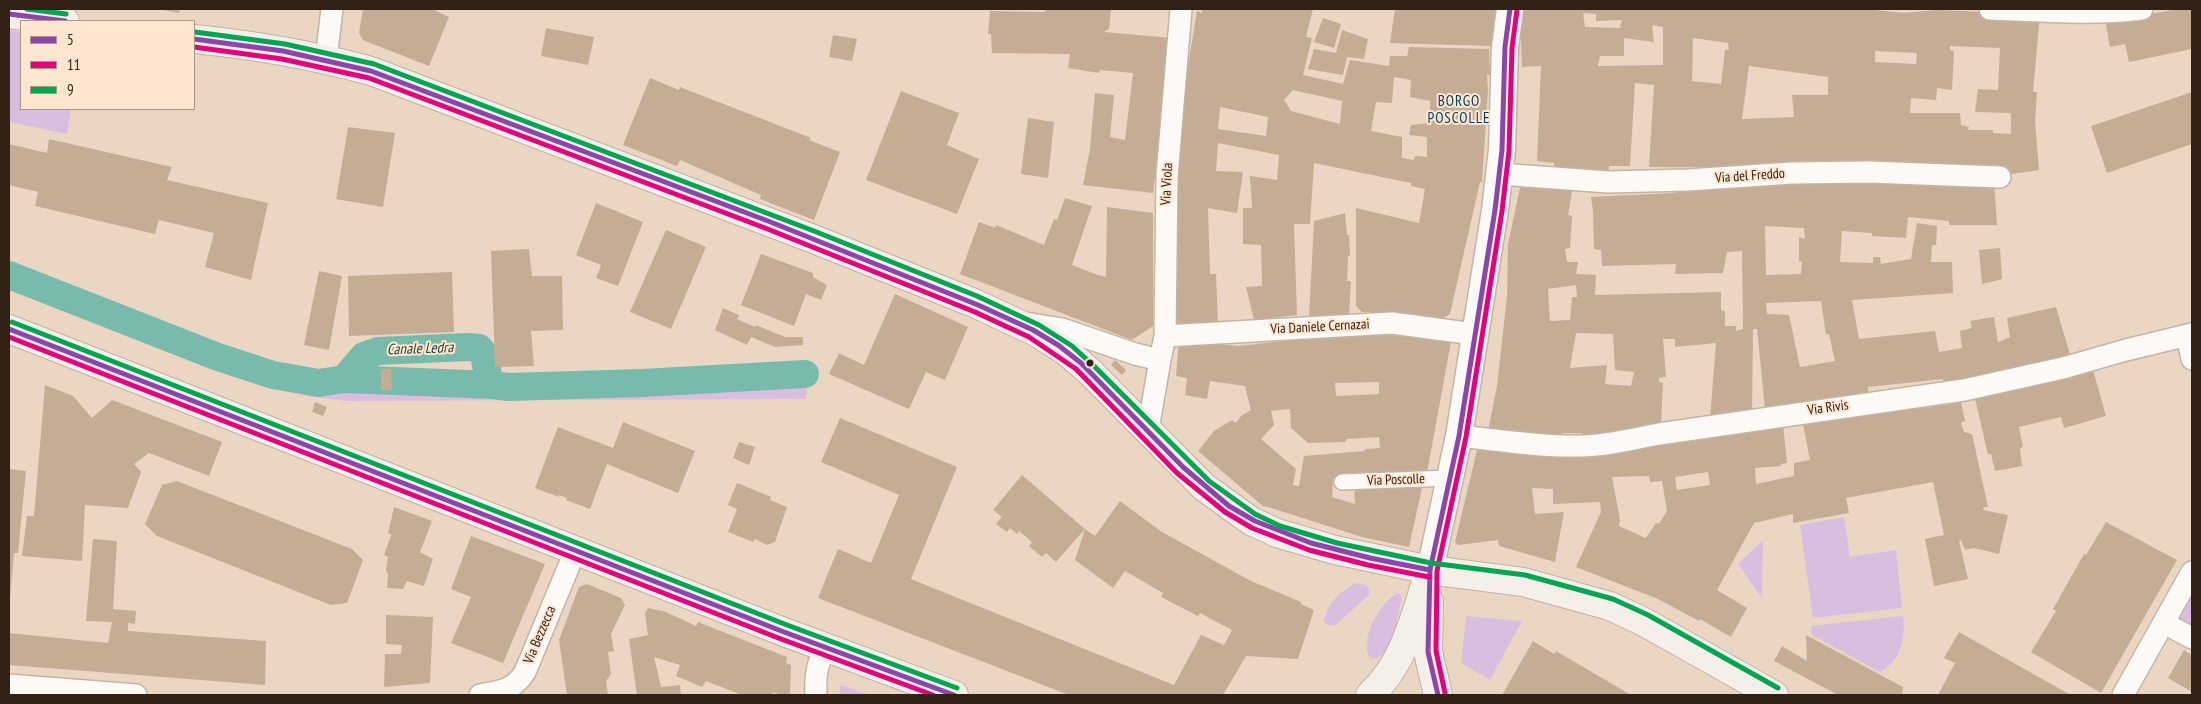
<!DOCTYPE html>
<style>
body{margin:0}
#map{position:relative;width:2201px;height:704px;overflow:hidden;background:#ebd6c3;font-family:"PT Sans Narrow",sans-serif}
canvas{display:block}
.frame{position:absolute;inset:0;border:10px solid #302114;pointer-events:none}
.legend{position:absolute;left:20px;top:20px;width:175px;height:90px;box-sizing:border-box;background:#fee6d0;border:1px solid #ac9785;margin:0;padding:6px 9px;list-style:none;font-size:15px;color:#302114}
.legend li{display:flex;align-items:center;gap:10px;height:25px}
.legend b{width:25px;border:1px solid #ac9785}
</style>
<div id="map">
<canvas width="2201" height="704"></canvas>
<div class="frame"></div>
<ul class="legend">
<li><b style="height:6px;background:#8e44ad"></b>5</li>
<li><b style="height:6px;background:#e5007d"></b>11</li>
<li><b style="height:6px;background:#00a651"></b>9</li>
</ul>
</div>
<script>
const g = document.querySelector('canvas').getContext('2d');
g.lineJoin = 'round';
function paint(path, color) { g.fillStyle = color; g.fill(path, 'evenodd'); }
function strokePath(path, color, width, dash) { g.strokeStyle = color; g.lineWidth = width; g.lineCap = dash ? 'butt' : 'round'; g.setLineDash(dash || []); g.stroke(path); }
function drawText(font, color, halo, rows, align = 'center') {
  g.font = font + ' "PT Sans Narrow",sans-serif'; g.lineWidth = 4; g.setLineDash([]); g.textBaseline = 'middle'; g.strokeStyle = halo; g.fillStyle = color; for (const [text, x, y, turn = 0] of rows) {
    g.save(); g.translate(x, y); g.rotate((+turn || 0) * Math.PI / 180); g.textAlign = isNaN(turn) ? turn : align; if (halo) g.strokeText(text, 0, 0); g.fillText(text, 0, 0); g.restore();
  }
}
paint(new Path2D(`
 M9,30L21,32V109H71L67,134L9,122Z
 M808,378L806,399L346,401L296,395L381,390H489Z
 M1844,517L1850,557L1896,550L1902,608L1813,618L1800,525Z
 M1763,540L1762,598L1738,564Z
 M1356,583L1366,585L1370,591L1368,596L1335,625H1327L1324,620C1328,603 1340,591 1356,583Z
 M1398,593L1401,595V600C1397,619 1394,649 1376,659L1371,658C1357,644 1381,599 1398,593Z
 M2192,594V625L2179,618Z
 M1466,616L1522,621L1490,680L1461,663Z
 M1903,616C1906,638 1901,660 1880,672L1812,635L1811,626Z
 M840,685L869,695H840Z`), '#dabee0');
strokePath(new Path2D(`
 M9,275L218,357L273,375L319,383L344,379L364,356L378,351L468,347L479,348L484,354L489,381L493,385L508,387L642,383L805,374
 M344,379L493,385`), '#78bbac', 28);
paint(new Path2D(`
 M158,9H180L179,13Z
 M363,9H432L449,17L429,66L363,40L359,33Z
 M1045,9H1111L1109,29L1104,32L1172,38L1153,193L1083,185L1090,149L1095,93L1114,95L1110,137L1125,140L1133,73L1100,70L1099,73L1068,68L1070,54L992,53L991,34H988L990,11L1045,12Z
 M1202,9H1313L1306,37L1312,38L1303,75L1343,84L1350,60L1389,66L1390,56H1407L1409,47L1489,49L1490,75H1487L1488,90L1482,182H1480L1450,314L1442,319L1385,312H1362L1356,306V208L1419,223L1425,189L1411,186V183L1314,163L1310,224H1294L1297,315L1254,320L1246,287L1262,286L1261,245L1243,244V208H1252L1250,176L1277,180L1279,155L1218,143L1216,171L1243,172L1237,213L1208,208L1210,274H1216L1218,324H1177L1173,199L1182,103L1197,11L1202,13ZM1394,77L1411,80L1410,97L1430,101V123L1411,125L1409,135L1427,137V157L1415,156L1414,160L1402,158V137L1371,131L1376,102L1392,103ZM1293,90L1342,101L1340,124L1291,111L1284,100ZM1220,107L1268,117L1266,136L1218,129Z
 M1395,9H1495L1492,46L1390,43Z
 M1520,9H1865L1904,13L1936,10L2040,14L2033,92H2037L2035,122L2039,170L2012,174L1955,168L1649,167L1654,85L1635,83L1630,166H1609V170L1554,167V163L1537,161L1541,66L1522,67ZM1583,13L1596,14V21L1622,20L1620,28L1585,27ZM1652,25L1663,27V65L1598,66L1600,56H1624V38L1654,42ZM1693,38L1728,43L1729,50H1725L1721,84L1692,81ZM1950,46L2000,48L1998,90L1978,89L1975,112L2011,113V134L1993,133V130H1968L1969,127L1961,125L1960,113H1910L1911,98L1936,100L1937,88L1952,90L1954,51L1950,50ZM1875,51L1917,53L1916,64L1875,62ZM1749,66L1828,77V95H1792L1794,117L1742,119Z
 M2178,9H2192V49L2129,62L2125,44L2110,47L2105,19H2122Z
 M1323,18L1341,24L1334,48L1314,42Z
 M546,28L594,37L588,65L541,56Z
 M1342,30L1368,39L1364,59L1347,57L1343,75L1308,69L1314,49L1336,53Z
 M833,35L857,39L852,61L829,57Z
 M650,78L679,90L680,87L811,138L809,140L840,152L814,220L760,199L761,195L680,160L677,166L623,145Z
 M901,91L959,113L947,145L979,159L957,214L866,180Z
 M2192,92V144L2107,173L2091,126Z
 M1028,118L1054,122L1048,178L1021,174Z
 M348,127L395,133L383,207L336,199Z
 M49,139L172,167L167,180L268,203L251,280L205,267L214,233L159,220L155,234L35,206L38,192L9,185V144L47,153Z
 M1951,179L1994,181L1997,225H1949V221L1908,217L1906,238L1872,236V233L1842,231L1840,262L1873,263V257H1880L1881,264L1911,259L1917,223L1937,226L1936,245H1932L1931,262H1952L1953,293L1852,300L1859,339L1935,331L1939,352L1962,348L1960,331L1972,328L1970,321L1994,317L1998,342L2010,337L2007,318L2056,307L2072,361L1944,387L1943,379L1868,387V394L1795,406L1794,403L1765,409L1757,329H1753L1752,412L1710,418L1716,343L1675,347V339H1663L1666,377L1659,378V382L1663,383L1661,425L1583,440L1582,433H1563L1562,435L1488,431L1497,386L1507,296L1508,244L1521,183L1572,191L1568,215L1572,216L1570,248L1565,249L1567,262H1578L1576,274L1596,275L1595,295L1721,292V310L1725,311V326H1736V331L1743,329L1742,251L1727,252L1723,273L1675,274L1676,264L1602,266L1601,250L1594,249L1593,211L1591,197L1675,193L1676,191H1702L1703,188L1727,185ZM1765,226L1804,228L1805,239L1799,237V261L1802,262L1801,274L1766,275ZM1576,285L1577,297H1572L1570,320L1550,321L1548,289ZM1821,301L1826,335L1829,334L1835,361L1800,367L1789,315L1767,314L1766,303ZM1576,333L1613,334L1615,370L1634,372L1631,386L1605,384L1607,365L1570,368Z
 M1065,198L1092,206L1072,265L1098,275L1106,277L1107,207L1153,213V326L1132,340L960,274L979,222L995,228L996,225L1044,245L1054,219L1057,220Z
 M596,203L643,222L618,286L596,278L601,265L576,255Z
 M1345,213L1347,235H1349L1350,256H1348L1347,281H1351L1349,316L1309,317L1314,221Z
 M666,230L706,247L671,329L630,312Z
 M2000,248L2002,279L1982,284L1979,250Z
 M529,249L532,276H562L563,330L531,331L534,366L495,367L491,251Z
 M761,254L813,273V277L827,285L821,300L806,294L794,326L741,305Z
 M319,271L342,276L329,350L304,345Z
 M452,272L454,332L349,336L348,276Z
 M895,294L968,327L945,380L926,372L909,409L829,374L839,353L864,365Z
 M723,308L739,315L737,319L755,327L756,325L785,337H803V345L775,347L751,337L747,345L715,330Z
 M1391,335L1451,342L1426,478L1366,476L1333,479L1332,497L1355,504L1354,482L1424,479L1409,547L1362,537L1265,506L1264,507L1198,451L1214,431L1232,420L1236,423L1241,416L1251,410L1245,386L1210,381L1207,399L1185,395L1187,378L1176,376L1179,340L1238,346L1330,336ZM1379,382V394L1336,396L1335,383ZM1290,409L1291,428L1308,443L1345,442L1347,439L1379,437L1380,448L1365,449V451L1304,456L1299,486L1293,485L1296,469L1261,439L1274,425L1271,411Z
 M1115,360L1126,370L1122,375L1111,365Z
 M2092,366L2106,416L2064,428L2061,417L2019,427L2023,447L2020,448L2022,466L1995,471L1991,454L1988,455L1974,394Z
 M381,369H391L392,390H381Z
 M45,385L73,396L92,418L112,400L222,442L209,476L149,453L134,464L141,472L128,508L85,505L82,561L22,556L27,516H34Z
 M315,402L327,407L323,416L312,412Z
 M1961,402L1965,421L1961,423L1964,432L1972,434L1988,507H1984L1983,510L2008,515L1999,554L1974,548L1965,550L1961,540L1959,541L1968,579L1934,586L1925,539L1944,535L1933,482L1846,498L1849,513L1793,523V514L1754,523L1717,590L1747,608L1731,637L1700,619L1699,621L1658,599L1576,567L1601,512L1600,502L1553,504V489L1532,488L1535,514L1564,512L1555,562L1499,546L1498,540L1458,545L1455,542L1478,446L1783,424L1787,463L1781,464V466L1755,468L1756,484L1794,476V463L1810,460L1803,424L1925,405L1926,408ZM1708,472L1710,485L1677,490L1675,477ZM1649,476L1650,482L1662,481L1667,511L1659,524L1656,523L1646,538L1619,526L1620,520L1612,477Z
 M840,418L957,467L911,579L1174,685L1201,635L1224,645L1232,630L1200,613L1198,616L1161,597L1163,593L1125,571L1113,588L1075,560L1085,529L1095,536L1120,501L1162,532L1251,581L1301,602V604L1314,610L1298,659L1246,656L1223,695H1069L818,598L838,549L871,563L899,495L821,462Z
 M623,422L695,451L678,493L607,464L590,509L566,500L567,498L559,495V497L535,488L558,427L613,448Z
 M739,442L755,447L749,465L733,458Z
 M9,469L26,471L18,553H14L10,599Z
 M1022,475L1085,529L1056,562L1046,553L1042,557L1029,546L1032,542L1019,531L1017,534L1010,528L1007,532L996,524L1002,517L993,510Z
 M177,481L352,549L363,560L347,603L331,605L157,536L145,524L162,485Z
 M737,483L771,497L770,500L787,507L775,542L767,545L755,539L753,542L728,532L737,509L728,505Z
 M394,507L432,521L420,552L433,559L424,586L407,581L403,589L387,588L388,574L386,571L388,557L384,555L391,535L388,533Z
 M2106,522L2177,560L2101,693L2031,652L2056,611L2053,609L2084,554L2086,555Z
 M471,536L545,564L503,663L451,643L471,597L451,589Z
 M93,539L117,541L113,609L136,611L135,624L128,623V631L266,641L265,685L9,665V633L108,643L112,622L86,621Z
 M587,584L621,598L625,605L611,634L614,651L608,652L611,674L606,681L608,695H567L559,640L579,587Z
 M648,608L666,612L696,626L698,622L787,657L786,663L791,665L790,695H781L773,692L772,695H742L706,681L702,687L676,676L680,665L654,657L661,687L680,685L681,695H637L629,639L648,635L645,613Z
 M386,615L433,617L430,683L384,687L385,654H401L402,645L386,644Z
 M1959,632L2035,675L2071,695H1938L1955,663L1944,658Z
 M1806,635L1903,687L1902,695H1838L1774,661L1782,646L1807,661Z
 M1533,641L1554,654L1556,651L1631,695H1502Z
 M2184,650L2192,655V692L2168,678Z`), '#c5ad95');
const pedestrian = new Path2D(`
 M1342,482L1450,478`);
const minor = new Path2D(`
 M1990,9C2041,11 2092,15 2142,9
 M326,59L332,9
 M1500,174L1608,182L1688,180L1792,173L1869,172L2000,177
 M1025,323L1062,329L1135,354L1160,360L1148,430
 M1165,336L1392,323L1474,334
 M2187,336L2192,359
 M1160,360L1165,336L1167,176L1181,9
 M1459,436C1499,440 1539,447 1579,446C1606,446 1632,439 1659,434L1964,390L2063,368L2126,350L2192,334
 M2164,623L2192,638
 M9,685L136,695
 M480,695C500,691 513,691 525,672L576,549
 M816,695C815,679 816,660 828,648
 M2123,695L2192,572`);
const tertiary = new Path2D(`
 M1430,570L1459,436L1495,210L1502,150L1505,47L1510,9`);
const primary = new Path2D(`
 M9,14L65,21
 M194,39C254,45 313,55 371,71L811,238L974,303L1036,332L1067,352L1089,371L1204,487L1251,521L1277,533L1335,550L1430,570L1523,582L1610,606L1644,622L1774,695
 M9,329L784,632L954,695
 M1429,601L1428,652L1438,695
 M1370,695C1406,662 1415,614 1430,570`);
strokePath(pedestrian, '#c5b4a5', 18);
strokePath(minor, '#c5b4a5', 24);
strokePath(tertiary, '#c5b4a5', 29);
strokePath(primary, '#c0b1a3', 30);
strokePath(pedestrian, '#fcf9f6', 15);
strokePath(minor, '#fcf9f6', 21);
strokePath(tertiary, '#fcf9f6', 26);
strokePath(primary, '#f5efe9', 28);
strokePath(new Path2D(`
 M9,14L65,21
 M194,39L283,51L371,71L768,221L978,305L1033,330L1058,345L1081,363L1183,467L1229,506L1255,521L1311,543L1370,558L1430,570
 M9,329L784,632L954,695
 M1438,695L1428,652L1430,570L1459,436L1495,210L1502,150L1505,47L1510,9`), '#8e44ad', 5);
strokePath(new Path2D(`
 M194,47L282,59L369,78L765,228L975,312L1029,337L1076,369L1177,473L1225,512L1252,528L1309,550L1368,565L1429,577
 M9,337L781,639L933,695
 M1445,693L1436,651L1437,571L1466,437L1502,211L1509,151L1512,48L1517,10`), '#e5007d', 5);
strokePath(new Path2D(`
 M27,9L66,14
 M195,32L285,44L374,64L814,231L977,296L1039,325L1072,346L1094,366L1209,481L1255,514L1280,526L1337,543L1431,563L1525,575L1613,599L1648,615L1778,688
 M12,322L787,625L957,688`), '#00a651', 5);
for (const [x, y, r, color] of [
 [1090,363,4.5,"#302114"]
]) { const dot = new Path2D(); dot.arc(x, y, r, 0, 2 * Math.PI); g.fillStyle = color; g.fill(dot); strokePath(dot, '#fee6d0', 2); }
drawText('14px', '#302114', '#fee6d0', [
 ["Via del Freddo",1750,176,-4],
 ["Via Viola",1167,184,-87],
 ["Via Daniele Cernazai",1320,327,-3],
 ["Via Rivis",1828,408,-8],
 ["Via Poscolle",1396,480,-2],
 ["Via Bezzecca",540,635,-67]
]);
g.letterSpacing = '1px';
drawText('15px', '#073d60', '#fee6d0', [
 ["BORGO",1459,102],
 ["POSCOLLE",1459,119]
]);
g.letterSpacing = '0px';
drawText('italic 15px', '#1f3f3a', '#fee6d0', [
 ["Canale Ledra",420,349,-2]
]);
</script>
